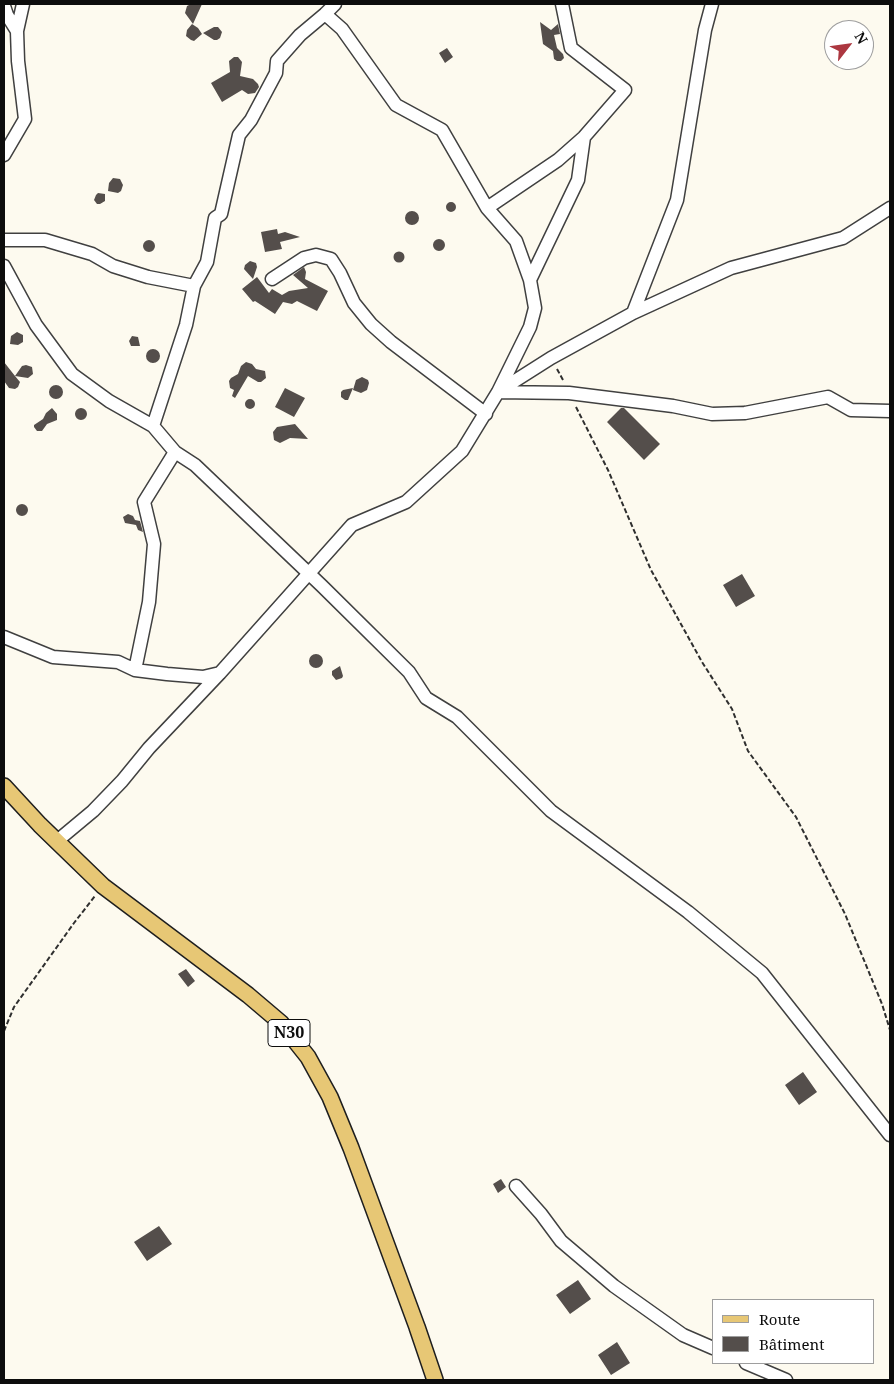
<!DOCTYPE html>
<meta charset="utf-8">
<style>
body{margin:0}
#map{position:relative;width:894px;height:1384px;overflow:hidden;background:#fdfaef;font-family:"Noto Serif",serif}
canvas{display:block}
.frame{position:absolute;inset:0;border:5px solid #0d0d0d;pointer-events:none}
.legend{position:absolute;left:712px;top:1299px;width:162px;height:65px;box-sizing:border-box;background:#fff;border:1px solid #9e9e9e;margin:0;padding:6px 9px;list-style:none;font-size:15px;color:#0d0d0d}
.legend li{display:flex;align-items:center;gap:10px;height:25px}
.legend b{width:25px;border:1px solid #9e9e9e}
.north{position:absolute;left:824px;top:20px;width:50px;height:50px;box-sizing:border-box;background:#fff;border:1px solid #9e9e9e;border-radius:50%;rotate:60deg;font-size:14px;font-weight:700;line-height:20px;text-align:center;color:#0d0d0d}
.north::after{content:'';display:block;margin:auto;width:18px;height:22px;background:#ac3740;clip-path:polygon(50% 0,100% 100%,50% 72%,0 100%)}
</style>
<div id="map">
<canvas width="894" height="1384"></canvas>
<div class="frame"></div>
<ul class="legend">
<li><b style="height:6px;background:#e7c775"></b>Route</li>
<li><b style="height:14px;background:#544e4b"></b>Bâtiment</li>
</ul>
<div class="north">N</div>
</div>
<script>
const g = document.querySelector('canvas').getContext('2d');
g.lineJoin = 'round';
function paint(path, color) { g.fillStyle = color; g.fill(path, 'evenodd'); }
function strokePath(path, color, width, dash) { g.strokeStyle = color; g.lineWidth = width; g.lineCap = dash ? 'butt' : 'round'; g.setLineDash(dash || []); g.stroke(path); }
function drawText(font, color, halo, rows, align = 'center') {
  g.font = font + ' "Noto Serif",serif'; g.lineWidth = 5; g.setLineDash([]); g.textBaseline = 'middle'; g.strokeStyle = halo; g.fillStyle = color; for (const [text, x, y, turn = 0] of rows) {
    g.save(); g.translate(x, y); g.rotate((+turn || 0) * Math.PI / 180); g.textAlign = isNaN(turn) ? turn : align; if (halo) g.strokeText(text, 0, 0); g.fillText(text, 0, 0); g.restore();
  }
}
paint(new Path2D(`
 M191,4H202L193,24L185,13L187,6Z
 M540,22L551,30L558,24L560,34L554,35L557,48L563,54L564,58L561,61H557L554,59L553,51L543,44Z
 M192,24L198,28L202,34L194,41L191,40L186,36L187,30Z
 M214,27H218L222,32L220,38L217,40H214L203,33Z
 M447,48L453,57L445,63L439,53Z
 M234,57H238L242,62L240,76L253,79L258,84L259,87L255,93L248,94L242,90L222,102L211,83L230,72L229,61Z
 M113,178L120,179L123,185L121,191L118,193L108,191L109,183Z
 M98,193L105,194V201L100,204H97L94,200L96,195Z
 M446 207a5 5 0 1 1 10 0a5 5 0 1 1-10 0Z
 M405 218a7 7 0 1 1 14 0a7 7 0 1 1-14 0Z
 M277,229L278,234L285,232L300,237L280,242L282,249L265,252L261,232Z
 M433 245a6 6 0 1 1 12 0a6 6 0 1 1-12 0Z
 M143 246a6 6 0 1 1 12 0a6 6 0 1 1-12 0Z
 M393.5 257a5.5 5.5 0 1 1 11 0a5.5 5.5 0 1 1-11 0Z
 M250,261L256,263L257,267L253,279L244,269L245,265Z
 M304,267L306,272L305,279L328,291L317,311L297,301L292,304L283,302L275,314L255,301L253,302L242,289L257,277L269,293L272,289L282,295L289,291L308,288L293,275Z
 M17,332L23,335V342L18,345L10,344L11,336Z
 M132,336L138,337L140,346H131L129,341Z
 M146 356a7 7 0 1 1 14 0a7 7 0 1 1-14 0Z
 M4,362L15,376L22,366L26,365L32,367L33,374L28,378L15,376L20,382L18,387L15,389L9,388L4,381Z
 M246,362L252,364L256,369L265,371L266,378L261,382H258L248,376L235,398L232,396L234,390L230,388L229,381L231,378L238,374L241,366Z
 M362,377L368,380L369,383L367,390L361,393L353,390L356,380Z
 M49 392a7 7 0 1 1 14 0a7 7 0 1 1-14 0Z
 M285,388L305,398L294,417L275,407Z
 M353,388L348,400H345L341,397V392L343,390Z
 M245 404a5 5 0 1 1 10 0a5 5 0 1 1-10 0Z
 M75 414a6 6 0 1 1 12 0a6 6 0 1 1-12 0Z
 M52,408L57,414V420L47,424L42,431H37L34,427V425L43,419L46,413Z
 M621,408H624L660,444L644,460L607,422Z
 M295,424L308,439L290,438L280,443L274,440L273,432L277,427Z
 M16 510a6 6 0 1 1 12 0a6 6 0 1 1-12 0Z
 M128,514L133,516L135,520L140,521L143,532L138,530L136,525L125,523L123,517Z
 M742,574L755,596L736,607L723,585Z
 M309 661a7 7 0 1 1 14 0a7 7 0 1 1-14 0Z
 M340,666L343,676L342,678L336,680L332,675V671Z
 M186,969L195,981L188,987L178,974Z
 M803,1072L817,1092L799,1105L785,1085Z
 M501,1179L506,1187L498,1193L493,1184Z
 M159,1226L172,1244L147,1261L134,1242Z
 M578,1280L591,1299L570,1314L556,1295Z
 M617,1342L630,1363L611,1375L598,1355Z`), '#544e4b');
const minor = new Path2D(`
 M4,6L7,15L17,31
 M325,14L342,29L396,105L442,130L487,208L516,241L530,280
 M4,155L25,119L18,61L17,31L23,4
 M487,208L558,160L584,137L625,90L571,48L562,4
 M4,240H45L92,254L113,266L148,277L194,286
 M4,266L36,325L72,374L109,401L153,426L175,452L195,465L322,586L409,672L426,698L457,717L551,811L688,912L762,973L890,1135
 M272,279L304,258L316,255L331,259L340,273L354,303L371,324L391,342L486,414
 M633,313L677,200L705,30L712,4
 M499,391L551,358L633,313L731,268L843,238L890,208
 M498,392L569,393L673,406L712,414L745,413L828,397L851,410L890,411
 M153,426L186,325L194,286L207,262L215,218L221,214L239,135L251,120L276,73L277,61L300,35L325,14L335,4
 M4,637L53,657L118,662L135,670L167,674L203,677L220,673
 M135,670L149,602L154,544L144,502L175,452
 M57,841L93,811L122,781L149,748L220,673L352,525L406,502L462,451L498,392L530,327L535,308L530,280L578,180L584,137
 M516,1186L541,1214L561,1241L614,1286L683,1335L713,1348
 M746,1363L786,1380`);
const major = new Path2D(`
 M4,786L40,825L103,886L248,995L281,1023L308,1057L330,1097L351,1148L417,1327L435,1380`);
strokePath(minor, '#404040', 15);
strokePath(major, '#1e1e1e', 18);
strokePath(new Path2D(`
 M557,369L563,380
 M576,407L608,470L651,570L702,662L732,709L748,751L796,817L845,914L882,1004L890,1030
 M4,1031L14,1007L74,923L95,896`), '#2f2f2f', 2, [5, 2.5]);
strokePath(minor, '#fff', 12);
strokePath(major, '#e7c775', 15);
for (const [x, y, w] of [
 [289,1033,42]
]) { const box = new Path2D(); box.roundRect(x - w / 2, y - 13.5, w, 27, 4); g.fillStyle = '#fff'; g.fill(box); strokePath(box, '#0d0d0d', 1); }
drawText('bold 16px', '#0d0d0d', null, [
 ["N30",289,1033]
]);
</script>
